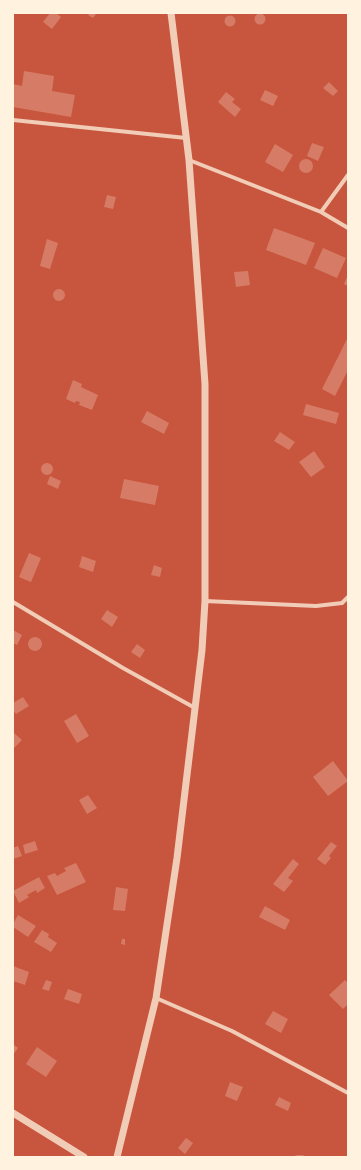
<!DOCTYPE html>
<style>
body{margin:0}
#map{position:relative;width:361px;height:1170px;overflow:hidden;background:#c8553d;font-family:Helvetica,sans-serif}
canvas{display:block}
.frame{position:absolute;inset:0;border:14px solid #fff3e0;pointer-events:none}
</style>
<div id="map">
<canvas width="361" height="1170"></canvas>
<div class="frame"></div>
</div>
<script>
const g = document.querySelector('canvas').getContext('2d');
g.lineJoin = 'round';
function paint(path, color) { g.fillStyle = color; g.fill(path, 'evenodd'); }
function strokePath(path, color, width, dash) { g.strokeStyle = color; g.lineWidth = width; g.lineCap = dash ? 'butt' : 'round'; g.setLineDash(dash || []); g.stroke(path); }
paint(new Path2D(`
 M50,13H56L61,17L52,29L43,22Z
 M90,13H95L96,14L93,18L88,15Z
 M254.5 19a5.5 5.5 0 1 1 11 0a5.5 5.5 0 1 1-11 0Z
 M224.5 21a5.5 5.5 0 1 1 11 0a5.5 5.5 0 1 1-11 0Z
 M24,71L54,76L52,91L75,95L71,117L13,107V84L22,86Z
 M329,82L338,91L333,96L323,88Z
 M265,90L278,96L273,106L260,100Z
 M226,92L235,99L232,102L241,109L235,117L218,102Z
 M312,143L324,147L318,161L307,156Z
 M275,144L293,155L283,172L265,162Z
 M299 166a7 7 0 1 1 14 0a7 7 0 1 1-14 0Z
 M107,195L116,197L113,209L104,207Z
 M274,228L315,243L306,265L266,250Z
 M47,239L58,243L50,269L40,266Z
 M323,248L346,258L337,278L314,268Z
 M248,271L250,285L236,287L234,272Z
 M348,275V286L344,284Z
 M53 295a6 6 0 1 1 12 0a6 6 0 1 1-12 0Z
 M348,337V370L335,396L322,389Z
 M73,380L82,384L81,387L98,395L92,410L79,405L80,402L76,401L75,403L66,399Z
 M306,404L339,413L336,424L303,415Z
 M147,411L169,423L164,434L141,422Z
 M280,432L295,442L289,450L274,441Z
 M314,451L325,467L311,477L299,462Z
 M41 469a6 6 0 1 1 12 0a6 6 0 1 1-12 0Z
 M50,476L61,481L58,489L47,484Z
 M124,479L159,486L155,505L120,498Z
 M29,553L41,558L31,582L19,577Z
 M82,556L96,561L93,572L79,567Z
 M154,565L162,568L160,577L151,575Z
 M107,610L118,617L112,627L101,619Z
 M13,630L22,635L17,645L13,643Z
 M28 644a7 7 0 1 1 14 0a7 7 0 1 1-14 0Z
 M137,644L145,650L140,658L131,652Z
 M23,697L29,706L16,714L13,710V703Z
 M76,714L89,736L77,743L64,721Z
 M14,733L22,740L13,749V734Z
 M333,761L348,781L328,796L313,777Z
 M88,795L97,808L87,814L79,800Z
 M35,841L38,850L25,854L23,845Z
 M331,842L337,846L329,856L331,858L325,865L317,859Z
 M18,846L22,856L13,859V848Z
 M293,859L299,864L288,878L293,881L284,892L273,884Z
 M76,863L86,882L57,895L47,876L55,873L57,876L66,871L64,868Z
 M39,877L45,888L37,893L36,890L27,895L29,897L19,903L13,891Z
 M116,887L128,889L125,911L113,910Z
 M265,906L290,920L285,930L259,917Z
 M18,915L36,926L28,937L13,927V924Z
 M42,930L49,934L48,937L57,943L51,952L34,942Z
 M122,939H125V945L121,944Z
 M13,966L29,972L25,985L13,981Z
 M46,980L52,982L49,991L42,989Z
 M345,980L348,983V1004L343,1009L329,995Z
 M68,989L82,994L79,1004L64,999Z
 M273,1011L288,1019L281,1033L265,1024Z
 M13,1044L18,1048L13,1055Z
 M37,1047L57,1061L46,1077L26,1064Z
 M230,1082L243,1087L237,1101L225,1096Z
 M279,1097L291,1103L288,1111L275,1105Z
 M186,1138L193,1143L185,1154L178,1148Z
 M297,1155H303L305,1157H292Z`), '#d67c66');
strokePath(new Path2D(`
 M13,120L186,138
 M189,160L321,212L348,228
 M321,212L348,175
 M205,601L316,606L342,603L348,597
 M13,602L123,668L195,708
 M156,998L232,1031L348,1093`), '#f1ccb7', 4);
strokePath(new Path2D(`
 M13,1113L84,1157
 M117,1157L156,998L177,858L202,650L205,601V384L189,160L171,13`), '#f1ccb7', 7);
</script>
